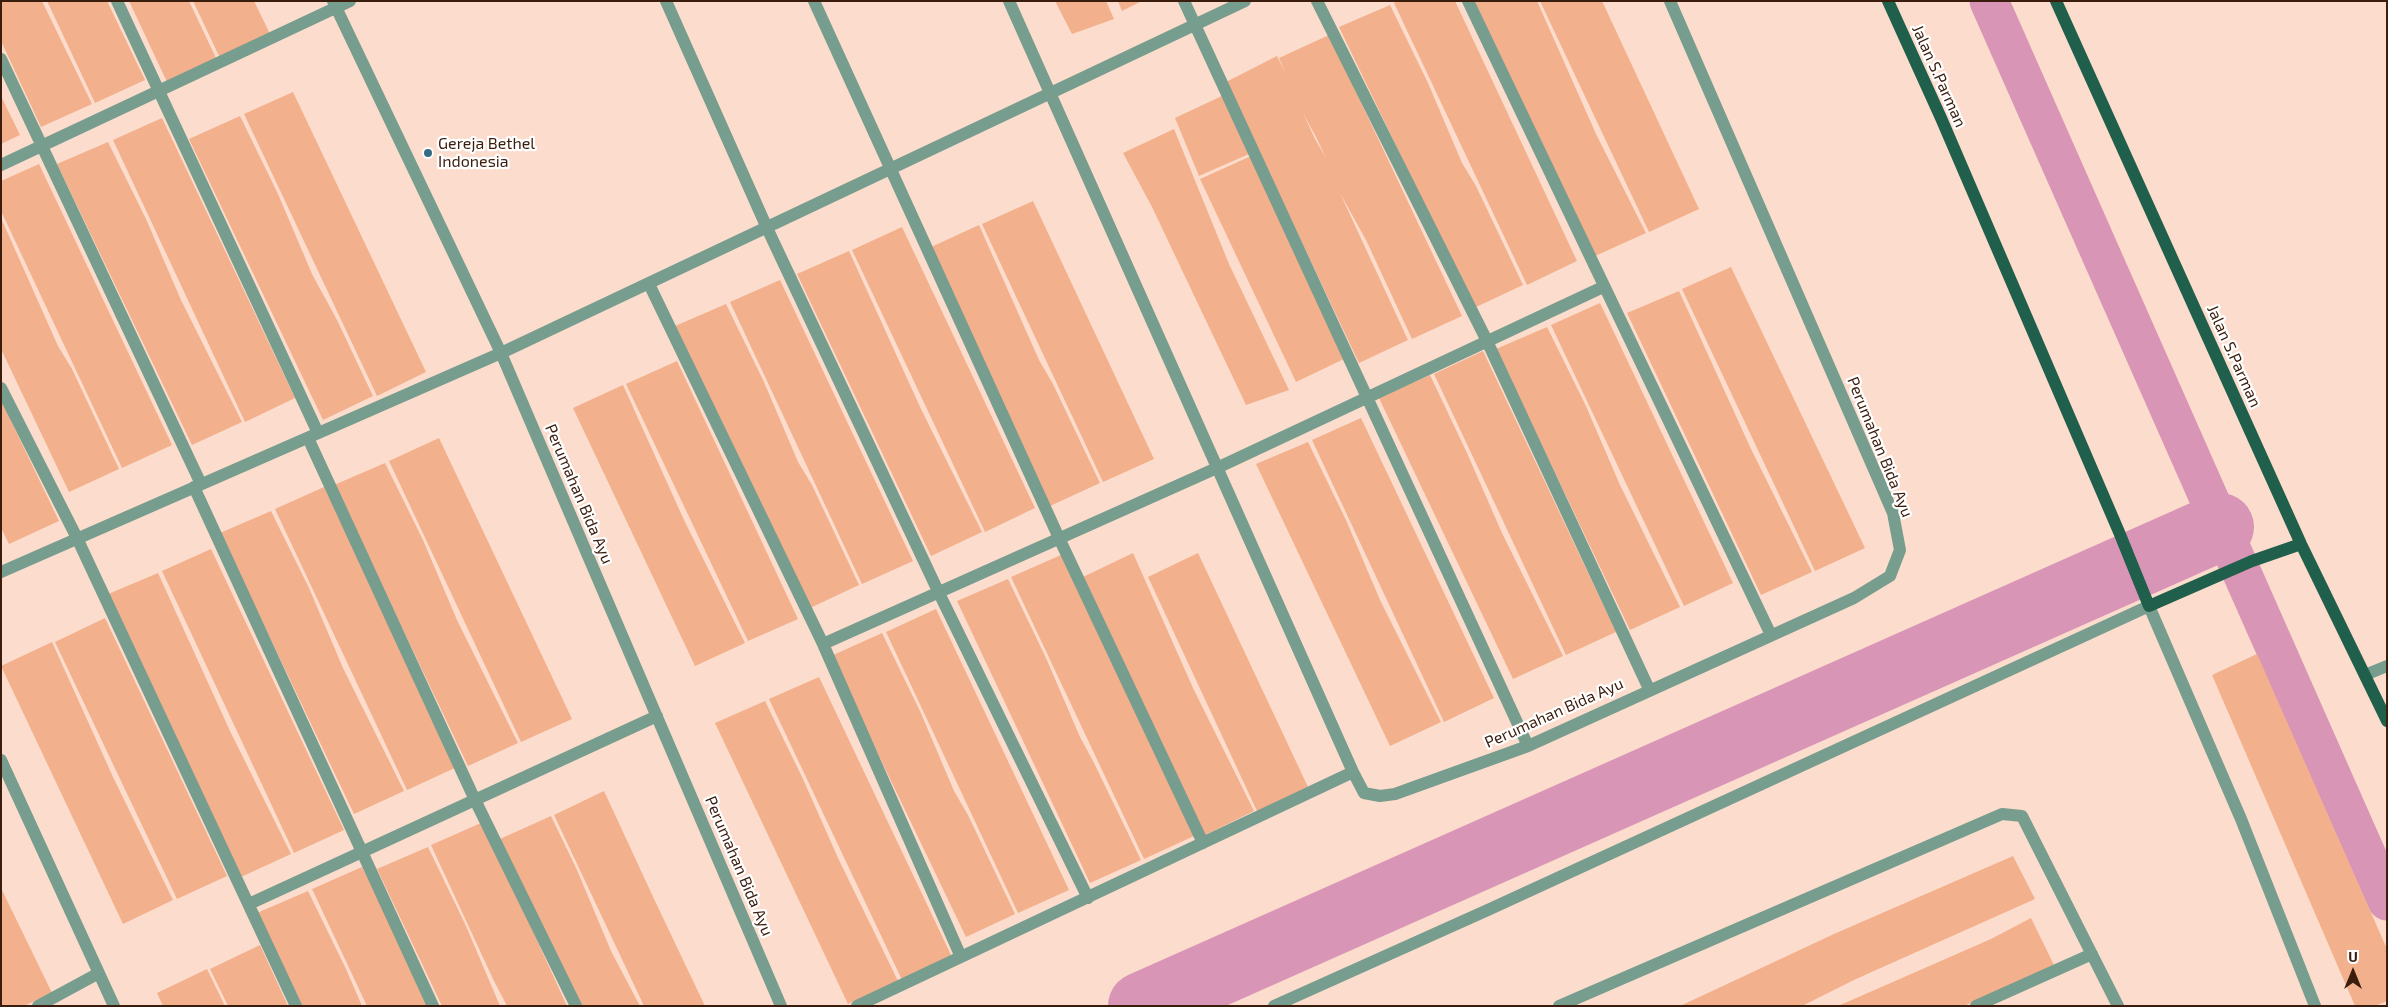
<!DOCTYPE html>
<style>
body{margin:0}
#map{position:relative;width:2388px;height:1007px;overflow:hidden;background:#fcdccc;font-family:"Exo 2",sans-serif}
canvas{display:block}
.frame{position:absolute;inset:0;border:2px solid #3b1d0d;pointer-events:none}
.north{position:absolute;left:2328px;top:947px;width:50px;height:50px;-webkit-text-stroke:4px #fff;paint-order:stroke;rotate:0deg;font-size:14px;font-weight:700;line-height:20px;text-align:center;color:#3b1d0d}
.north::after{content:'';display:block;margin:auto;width:18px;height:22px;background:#3b1d0d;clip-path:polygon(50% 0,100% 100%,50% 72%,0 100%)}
</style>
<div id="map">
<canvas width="2388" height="1007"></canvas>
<div class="frame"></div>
<div class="north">U</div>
</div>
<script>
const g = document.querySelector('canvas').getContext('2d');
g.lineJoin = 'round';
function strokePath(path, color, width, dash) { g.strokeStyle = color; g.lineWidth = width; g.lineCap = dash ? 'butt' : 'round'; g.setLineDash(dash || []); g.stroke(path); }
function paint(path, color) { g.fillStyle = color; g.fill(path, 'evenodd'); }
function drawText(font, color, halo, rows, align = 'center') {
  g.font = font + ' "Exo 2",sans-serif'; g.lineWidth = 4.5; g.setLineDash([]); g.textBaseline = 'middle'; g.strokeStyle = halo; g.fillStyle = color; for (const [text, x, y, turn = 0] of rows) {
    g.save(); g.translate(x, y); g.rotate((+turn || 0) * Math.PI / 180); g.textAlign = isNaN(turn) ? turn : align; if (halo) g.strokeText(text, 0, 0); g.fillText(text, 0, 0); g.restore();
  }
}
strokePath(new Path2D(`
 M1989,1L2387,901`), '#d995b6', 39);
strokePath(new Path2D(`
 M1142,1006L2220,527`), '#d995b6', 68);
paint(new Path2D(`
 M1,1H42L92,104L41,127L1,41Z
 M47,1H107L145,80L95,103Z
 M129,1H189L216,58L167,82Z
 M193,1H254L270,34L220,58Z
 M1055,1H1106L1114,19L1072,34Z
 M1118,1H1142L1122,11Z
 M1397,1H1455L1577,261L1527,285L1394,3Z
 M1474,1H1537L1596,134L1646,233L1595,256Z
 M1540,1H1602L1699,209L1649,232Z
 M1390,5L1428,83L1462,163L1476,186L1523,285L1474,308L1339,27Z
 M1329,35L1462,316L1412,339L1366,240L1340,193L1408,340L1359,363L1226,82L1277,56L1286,74L1279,58ZM1303,113L1316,137L1326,158L1315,139Z
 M293,92L426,372L377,396L244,114Z
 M1224,95L1249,154L1199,176L1175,118Z
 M1,96L20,135L1,144Z
 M240,116L278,194L312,274L337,320L373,396L323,420L189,139Z
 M162,118L295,398L245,422L113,140Z
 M1174,129L1229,264L1289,390L1246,405L1152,207L1123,153Z
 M108,142L146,219L181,300L242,422L192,445L57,164Z
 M1251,156L1346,358L1296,382L1200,179Z
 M39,164L172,445L122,468L1,211V181Z
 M1033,201L1154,459L1103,482L982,224Z
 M1,218L58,346L72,369L119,469L69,492L1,349Z
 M979,225L1039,360L1053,384L1100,483L1050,506L929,248Z
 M902,227L1035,508L985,532L852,250Z
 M849,251L921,409L982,532L931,556L797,274Z
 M1731,267L1865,548L1815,571L1682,289Z
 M780,280L913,561L862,584L730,302Z
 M1679,291L1751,449L1812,572L1761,595L1627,313Z
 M1600,303L1733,583L1684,606L1551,325Z
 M726,304L764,382L798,462L812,485L859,585L810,608L675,326Z
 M1547,327L1585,404L1620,485L1680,607L1630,630L1496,349Z
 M1483,351L1616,632L1566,655L1434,374Z
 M677,361L798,619L748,641L626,384Z
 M1430,375L1467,453L1502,533L1563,656L1513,679L1379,398Z
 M623,385L684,520L745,643L695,666L573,408Z
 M1,400L59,521L9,544L1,528Z
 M1361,418L1494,698L1444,722L1312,440Z
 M439,438L572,719L521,742L389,461Z
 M1308,442L1346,520L1380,600L1441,722L1390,746L1256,464Z
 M385,463L423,540L457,620L518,743L468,766L334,485Z
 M324,487L457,767L407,790L275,509Z
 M271,511L309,588L343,668L404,791L354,814L220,533Z
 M211,549L344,830L294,853L162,571Z
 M1133,553L1193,688L1254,811L1205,835L1083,577Z
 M1198,553L1308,787L1257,811L1148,577Z
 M1061,555L1194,836L1144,859L1011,577Z
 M158,573L230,731L291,854L241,877L106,595Z
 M1008,579L1046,658L1080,737L1093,761L1141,860L1090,883L957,601Z
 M936,609L1069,890L1018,913L886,632Z
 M105,618L227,876L177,899L55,642Z
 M882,633L920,711L954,791L968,815L1015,914L966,937L831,656Z
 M52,642L113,777L173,900L123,924L1,666Z
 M2257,654L2387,949V1001L2375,1006H2355L2212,675Z
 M819,677L952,957L902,980L769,699Z
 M765,701L803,779L838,858L898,981L848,1004L715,723Z
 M604,791L655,901L705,1006H644L554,815Z
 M551,816L577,870L611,951L640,1006H580L500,839Z
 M481,823L519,901L567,1006H507L493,979L431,845Z
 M428,847L466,926L500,1006H442L377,869Z
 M2013,856L2035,899L1856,979L1802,1006H1680L1834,934Z
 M362,867L374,890L427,1006H367L312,889Z
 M1,888L52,993L24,1006H1Z
 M308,891L346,969L362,1006H302L257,913Z
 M2031,918L2054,965L1964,1006H1838L1991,939Z
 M260,945L288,1006H228L210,969Z
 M207,969L225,1006H163L157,993Z`), '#f3b08c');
strokePath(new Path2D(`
 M117,1L318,433
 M333,1L501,353L781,1006
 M666,1L767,228L938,591L1088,898
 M814,1L1059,538L1203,843
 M1009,1L1353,772L1364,793L1380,796L1395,794L1528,746L1854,598L1890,576L1900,550L1893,513L1670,1
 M1184,1L1528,746
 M1317,1L1487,341L1649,689
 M1468,1L1771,635
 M1,59L201,484
 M1,165L350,1
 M649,284L823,644L961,957
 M1,388L77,538L296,1006
 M308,438L475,800L576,1006
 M194,487L433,1006
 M1,572L501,353L1245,1
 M823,644L1219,467L1603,287
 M2365,675L2387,666
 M1,760L114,1006
 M249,904L657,716
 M38,1006L99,973
 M857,1006L1353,772
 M1274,1006L1490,909L2149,606L2241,819L2315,1006
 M1559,1006L2002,814L2022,816L2118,1006
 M1976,1006L2092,954`), '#779d8e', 12);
strokePath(new Path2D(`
 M1888,1L1941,118L2119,532L2149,606L2252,561L2301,544
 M2056,1L2301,544L2387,721`), '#205f4b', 12);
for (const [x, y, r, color] of [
 [428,153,5,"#326c85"]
]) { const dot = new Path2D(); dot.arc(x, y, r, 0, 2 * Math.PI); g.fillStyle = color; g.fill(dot); strokePath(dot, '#fff', 2); }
drawText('16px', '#3b1d0d', '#fff', [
 ["Jalan S.Parman",1939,76,66],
 ["Jalan S.Parman",2234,356,66],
 ["Perumahan Bida Ayu",1880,447,68],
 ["Perumahan Bida Ayu",579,494,67],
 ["Perumahan Bida Ayu",1554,713,-24],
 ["Perumahan Bida Ayu",739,866,67]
]);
drawText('16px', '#3b1d0d', '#fff', [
 ["Gereja Bethel",438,144],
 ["Indonesia",438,162]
], 'left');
</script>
